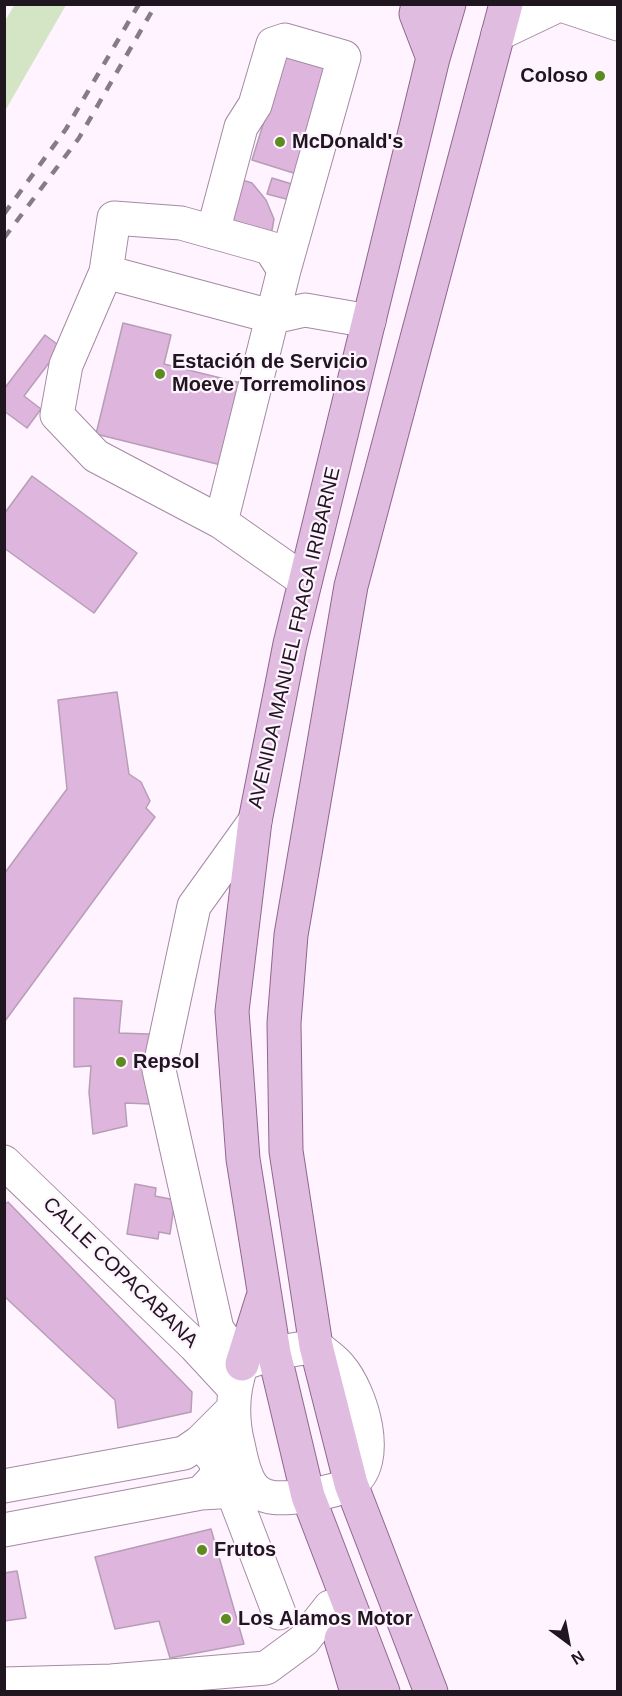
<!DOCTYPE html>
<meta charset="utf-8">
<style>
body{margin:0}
#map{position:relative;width:622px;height:1696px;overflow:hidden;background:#fef3fe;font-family:Helvetica,sans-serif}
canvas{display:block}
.frame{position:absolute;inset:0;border:6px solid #201620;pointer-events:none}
.north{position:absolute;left:538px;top:1612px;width:60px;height:60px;-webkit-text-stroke:4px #fef3fe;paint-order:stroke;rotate:148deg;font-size:16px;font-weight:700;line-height:24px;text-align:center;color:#201620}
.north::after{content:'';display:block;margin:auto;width:21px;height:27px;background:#201620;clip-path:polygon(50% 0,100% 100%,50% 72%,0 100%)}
</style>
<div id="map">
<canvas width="622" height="1696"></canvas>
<div class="frame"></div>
<div class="north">N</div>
</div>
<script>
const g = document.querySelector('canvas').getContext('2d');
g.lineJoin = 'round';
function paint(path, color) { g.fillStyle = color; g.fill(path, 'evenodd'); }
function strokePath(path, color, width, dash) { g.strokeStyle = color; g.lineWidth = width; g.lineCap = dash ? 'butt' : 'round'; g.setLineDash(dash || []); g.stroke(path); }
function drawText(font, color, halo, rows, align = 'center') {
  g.font = font + ' Helvetica,sans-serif'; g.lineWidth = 4.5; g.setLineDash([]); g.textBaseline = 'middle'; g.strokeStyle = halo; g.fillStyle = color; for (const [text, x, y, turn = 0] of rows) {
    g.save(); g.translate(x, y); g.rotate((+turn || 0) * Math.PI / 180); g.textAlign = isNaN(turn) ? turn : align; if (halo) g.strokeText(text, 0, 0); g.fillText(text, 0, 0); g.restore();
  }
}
paint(new Path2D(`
 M15,4L66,5L5,111V21Z`), '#d4e5c6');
const building = new Path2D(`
 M287,48L338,65L303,176L252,160Z
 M272,178L295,185L290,200L267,194Z
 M239,179L252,183L266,200L274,219L271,236L228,224Z
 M123,323L171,335L164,364L249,385L229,467L96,434Z
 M45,335L61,347L24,396L41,409L27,428L4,411V389Z
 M32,476L137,553L94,613L4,548V514Z
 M117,692L129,774L141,782L150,801L146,808L155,817L5,1021L4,874L67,789L58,700Z
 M74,998L122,1001L119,1033L178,1035L174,1105L125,1103L127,1126L93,1134L89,1092L91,1066L74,1067Z
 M135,1184L156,1188L155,1196L175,1200L170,1234L159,1232L158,1239L127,1234Z
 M8,1202L192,1392L191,1412L118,1428L115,1400L4,1296V1205Z
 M211,1529L244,1644L170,1658L159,1621L115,1629L95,1557Z
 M17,1571L26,1618L4,1621V1573Z`);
paint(building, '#deb5dd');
strokePath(building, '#b79db6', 1.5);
const minor = new Path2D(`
 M561,5L618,24
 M498,34L561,4
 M213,232L241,127L255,105L273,44L285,40L344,57L284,270L221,522L305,581
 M284,270L270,248L181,223L114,218L106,272L274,317L305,310L369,321
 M106,272L66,365L57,415L96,456L221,522
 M4,1162L195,1346L233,1387
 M316,1346C324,1353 334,1359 340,1367C361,1391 384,1463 350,1484C340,1490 309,1496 297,1497C283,1498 268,1500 257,1491C245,1482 241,1458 238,1444C231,1416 232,1391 242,1364L274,1353Z
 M242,1364L217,1329L159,1070L194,906L255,821
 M200,1442L217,1463L216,1477L201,1493
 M4,1486L184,1453L200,1442L233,1409
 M232,1490L279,1613
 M4,1530L201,1493L256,1490
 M4,1684L111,1681L266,1668L304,1640L330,1607`);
const major = new Path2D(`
 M418,4L416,14L433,58
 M242,1364L262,1300
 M341,1639L357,1692
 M383,1692L308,1496L274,1353L243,1159L232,1011L255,821L290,644L433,58L449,4
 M431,1692L351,1484L316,1346L286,1151L284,1023L291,935L351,586L506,4`);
strokePath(minor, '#a48aa3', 35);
strokePath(major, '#90668f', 35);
strokePath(minor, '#fff', 33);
strokePath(major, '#e0bde0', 33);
strokePath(new Path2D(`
 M4,214L66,129L139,4
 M4,238L79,138L156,4`), '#867c86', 4.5, [10, 10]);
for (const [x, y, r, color] of [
 [600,76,6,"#5c8b20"],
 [280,142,6,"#5c8b20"],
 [160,374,6,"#5c8b20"],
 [121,1062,6,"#5c8b20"],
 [202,1550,6,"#5c8b20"],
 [226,1619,6,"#5c8b20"]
]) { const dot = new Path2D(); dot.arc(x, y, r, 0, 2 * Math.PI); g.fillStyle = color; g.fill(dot); strokePath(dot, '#fef3fe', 2); }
drawText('bold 20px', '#201620', '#fef3fe', [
 ["Coloso",588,76,"right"],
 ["McDonald's",292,142],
 ["Estación de Servicio",172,362],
 ["Moeve Torremolinos",172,385],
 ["Repsol",133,1062],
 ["Frutos",214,1550],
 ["Los Alamos Motor",238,1619]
], 'left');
drawText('20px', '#201620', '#fef3fe', [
 ["AVENIDA MANUEL FRAGA IRIBARNE",295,638,-77],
 ["CALLE COPACABANA",120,1273,44]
]);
</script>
